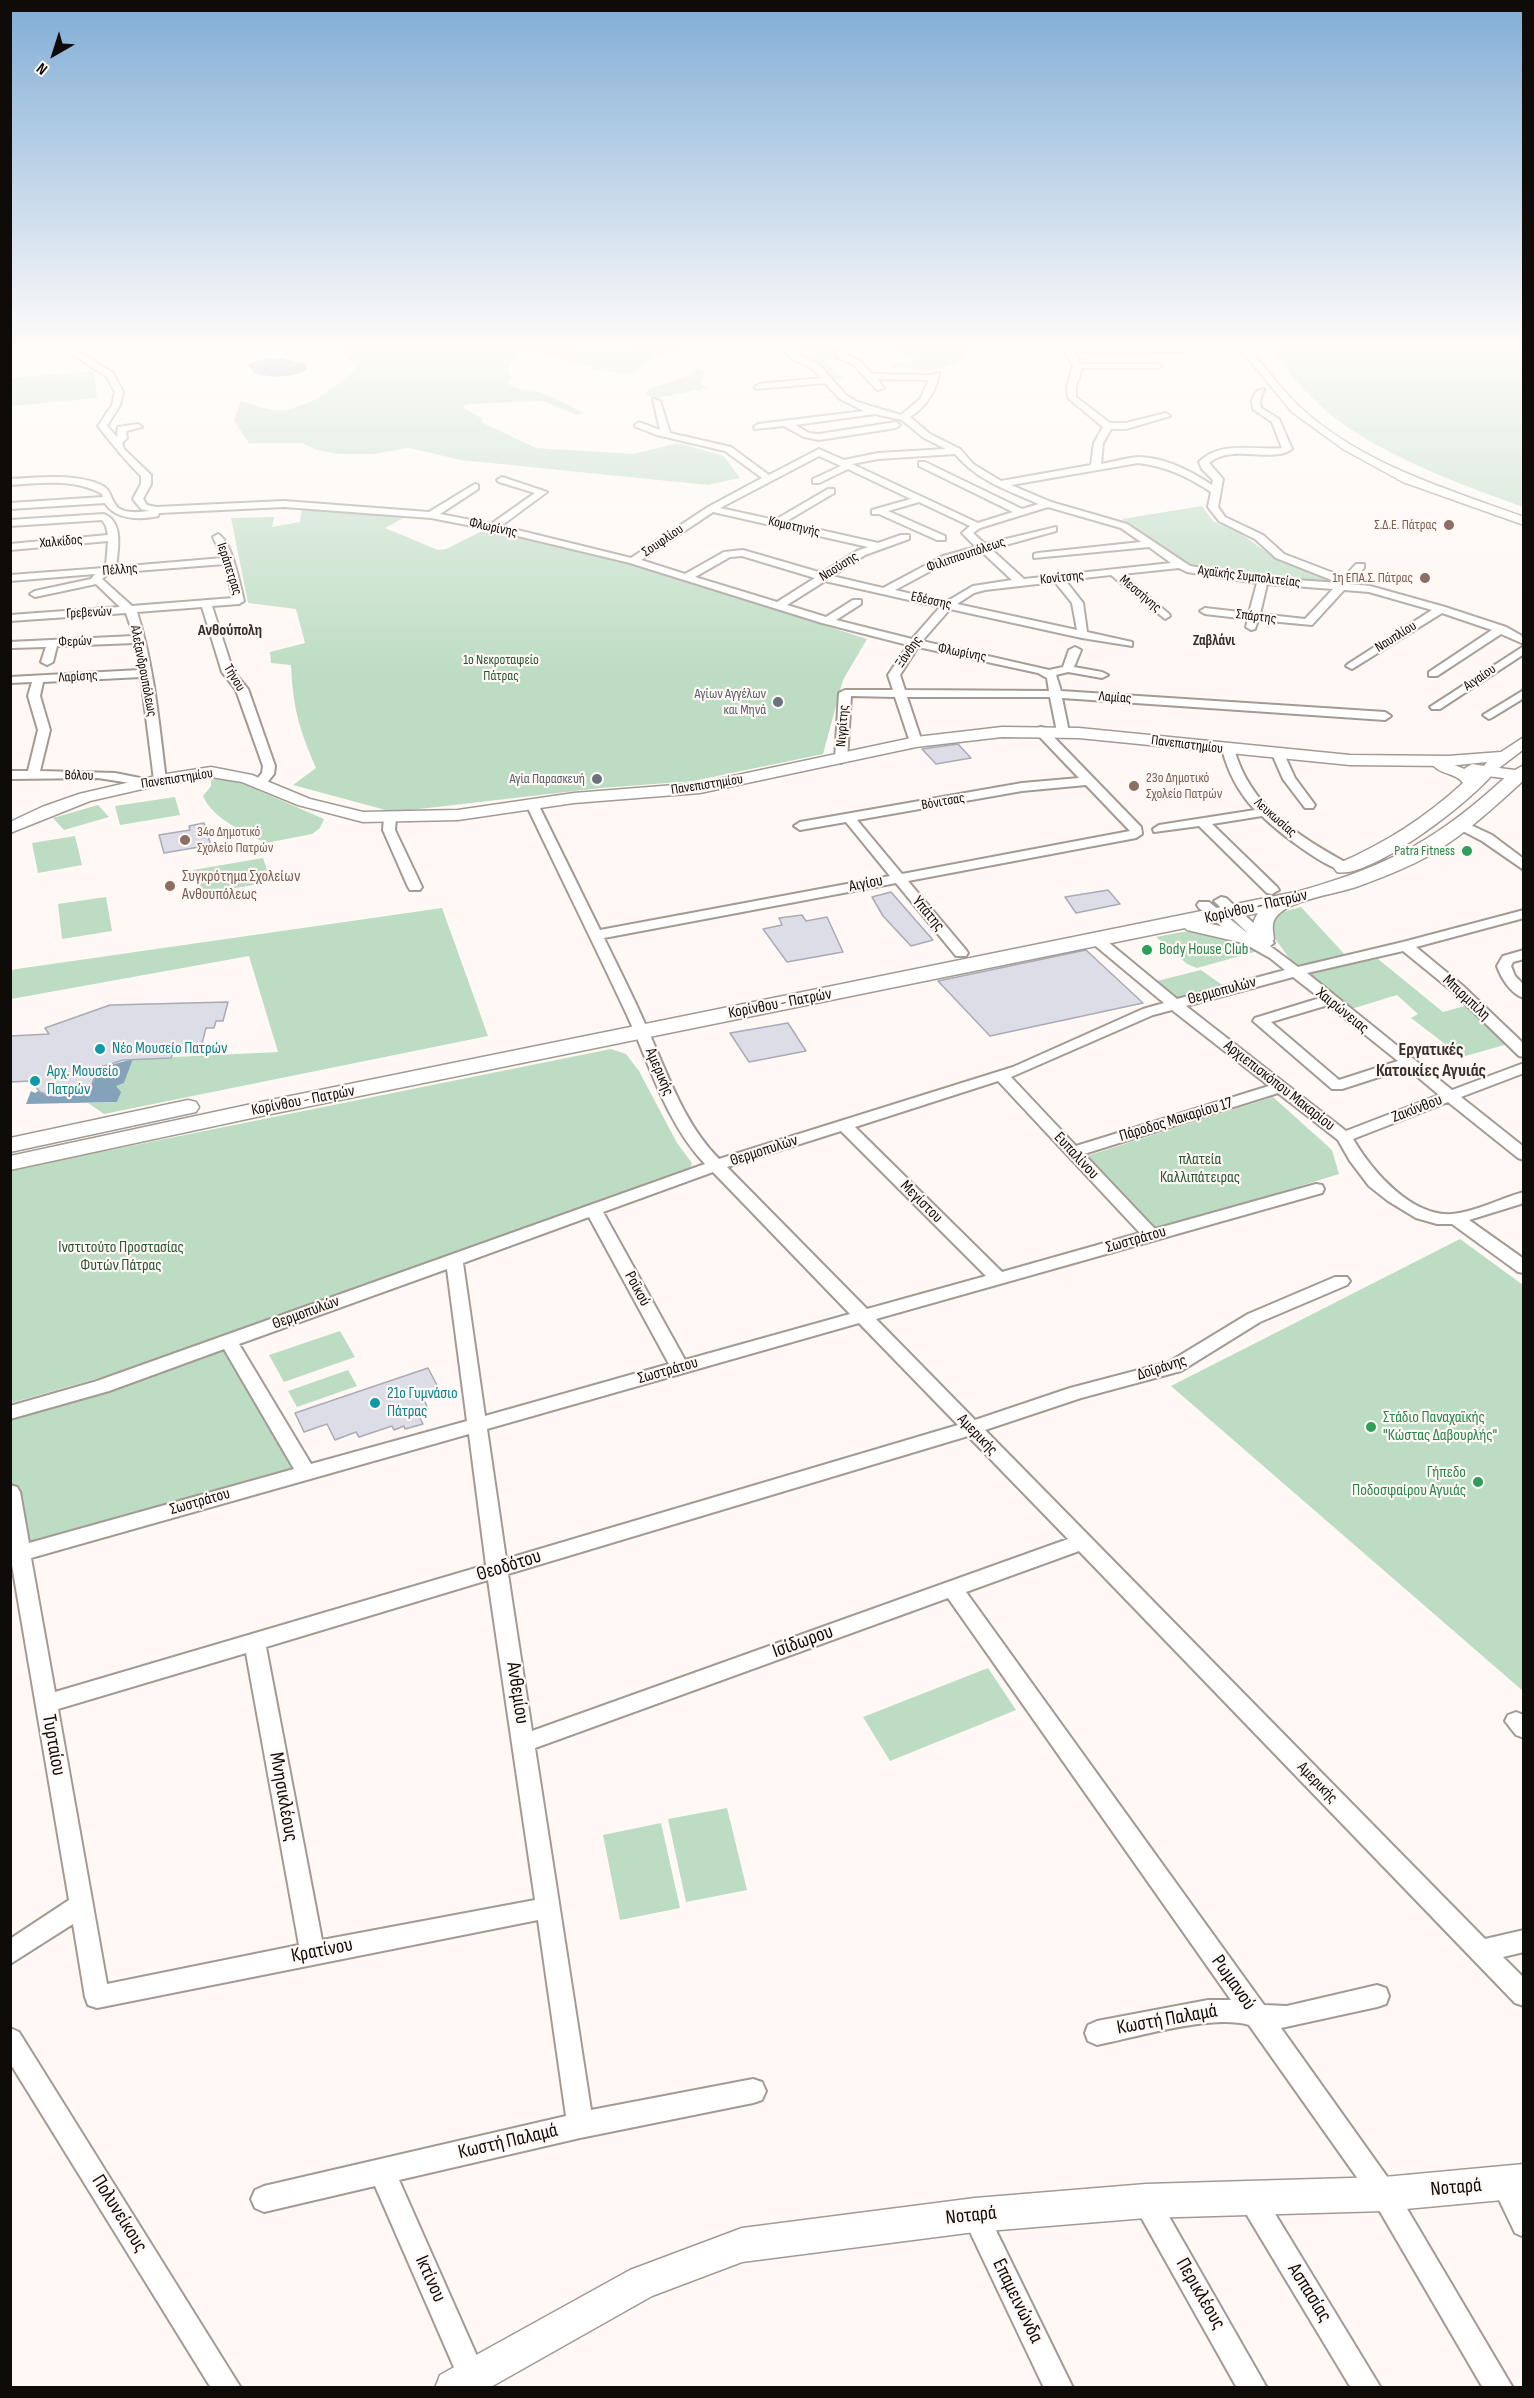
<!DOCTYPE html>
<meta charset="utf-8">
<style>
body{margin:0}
#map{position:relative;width:1534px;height:2398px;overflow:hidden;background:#fff8f4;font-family:"Sofia Sans Condensed",sans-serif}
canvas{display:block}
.frame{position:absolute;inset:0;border:12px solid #0f0b09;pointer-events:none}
.north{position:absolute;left:24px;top:24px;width:60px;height:60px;-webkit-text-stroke:4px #fff8f4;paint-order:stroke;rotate:219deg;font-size:16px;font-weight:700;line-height:24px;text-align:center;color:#0f0b09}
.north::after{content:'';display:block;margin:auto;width:21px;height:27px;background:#0f0b09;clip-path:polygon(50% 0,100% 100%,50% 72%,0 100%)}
</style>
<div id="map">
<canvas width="1534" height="2398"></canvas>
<div class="frame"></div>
<div class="north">N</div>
</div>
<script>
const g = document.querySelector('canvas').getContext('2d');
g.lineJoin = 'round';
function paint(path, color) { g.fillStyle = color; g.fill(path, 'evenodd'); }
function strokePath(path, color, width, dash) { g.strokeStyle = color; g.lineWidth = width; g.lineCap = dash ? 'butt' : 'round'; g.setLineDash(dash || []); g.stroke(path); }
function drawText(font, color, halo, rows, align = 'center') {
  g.font = font + ' "Sofia Sans Condensed",sans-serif'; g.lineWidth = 4.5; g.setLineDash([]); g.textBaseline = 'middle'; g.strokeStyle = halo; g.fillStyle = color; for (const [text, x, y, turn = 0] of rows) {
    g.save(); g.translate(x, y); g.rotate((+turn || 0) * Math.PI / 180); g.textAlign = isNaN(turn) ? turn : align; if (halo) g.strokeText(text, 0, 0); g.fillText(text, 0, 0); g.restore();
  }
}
paint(new Path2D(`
 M282,343H602L574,348L576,351H586L661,348V346L667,343H695L701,352C687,351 668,351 654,357C648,359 645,364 640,369C634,375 617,373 608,372C583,369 517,331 508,370L512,378L507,383C518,391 527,388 539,392C555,397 569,405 583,413L576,415L544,401L467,404L463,407L481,418L483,423L536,448L634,454L678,443L724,456L740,478L708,485L461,460L409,448L373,454H337L317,450L302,443H249L234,421L241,401C254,405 269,411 283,410C310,407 337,386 357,369L342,352Z
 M787,343C806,343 829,339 845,350L834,354L836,359L825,361L843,378L828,380L796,355Z
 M839,343H980C947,377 934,370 891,367L899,362L921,360C909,355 889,347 875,349C861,351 852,349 839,343Z
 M1269,343H1523V507C1462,485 1374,453 1325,410C1312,398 1298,384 1287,370C1281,361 1276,351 1269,343Z
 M693,367L707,373L701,374L704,376L699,381L703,386L708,388L658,398L647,396L645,393L652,388L691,375L695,370Z
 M94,371L97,398L11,406V378Z
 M1202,506L1213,521L1240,533L1276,559L1337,584L1275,582L1198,572L1122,519Z
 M302,508L409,515L385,528L438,550L446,549L486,529L651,570L867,639L843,680L823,754L693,781L601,788L393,812L293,785L316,768C299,728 293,709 291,665L271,663L270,652L305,643L296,609L248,603L231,518L274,517L272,527L300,522Z
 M219,778L241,783L324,819L320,828L312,834L266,843C245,833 212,818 203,796L211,786V780Z
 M175,797L180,815L120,825L115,806Z
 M98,805L109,817L64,830L53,818Z
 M75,836L82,865L38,873L32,843Z
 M263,858L271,882L200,894L193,870Z
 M106,897L112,931L62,939L58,904Z
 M1301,907L1347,957L1296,968L1272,934L1270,921L1279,913Z
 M442,908L488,1036L104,1114L88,1103L117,1102L115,1086L124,1083L133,1059L278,1052L249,956L11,999L10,970Z
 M1182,932C1209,931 1233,939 1258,951L1197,968L1187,964L1156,937Z
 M1378,959L1443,1012L1468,1005L1508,1044L1462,1057L1411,1018L1418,1014L1397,995L1348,1010L1304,974Z
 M1201,970L1225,987L1176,1001L1153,982Z
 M611,1049L626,1054L639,1071L677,1143L692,1163L689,1171L106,1376L11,1403V1170Z
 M1273,1097L1332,1150L1339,1174L1156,1231L1087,1156Z
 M1460,1239L1523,1285V1691L1171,1386Z
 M340,1331L355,1357L284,1382L269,1355Z
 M228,1341L306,1473L21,1553L11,1492L10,1413Z
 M348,1370L357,1386L297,1407L288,1391Z
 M988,1668L1016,1710L890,1761L863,1717Z
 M727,1808L747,1890L686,1902L668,1819Z
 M661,1823L680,1908L620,1920L603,1835Z`), '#bcdcc3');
paint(new Path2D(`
 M281,358L307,365V370C290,378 272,378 254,373L248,365L262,359Z
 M133,1059L124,1083L116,1086L121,1092L117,1102L26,1104L31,1091L35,1093L38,1091C56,1102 80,1096 94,1081L95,1071L100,1063L103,1067Z`), '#84a3bb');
const building = new Path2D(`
 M958,744L971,758L936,764L922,749Z
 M204,823L211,845L164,853L159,835L190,830L189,826Z
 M1108,890L1120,904L1076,913L1065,897Z
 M891,892L933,940L911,946L883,916L872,897Z
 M802,915L806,921L827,917L843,952L787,962L763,929L782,925L779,918Z
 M1086,950L1143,1003L990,1036L938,981Z
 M228,1002L223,1021H216L214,1028H206L201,1047H175L171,1058L123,1060L98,1068L92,1084L76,1093L52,1096L40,1092L31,1081L10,1082V1036L49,1034L45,1028L110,1005Z
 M788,1023L806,1051L749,1062L730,1033Z
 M428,1368L438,1387L420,1393L427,1406L416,1410L423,1424L405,1429L404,1426L394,1430L392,1426L359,1437L356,1432L335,1440L327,1424L304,1432L295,1413Z`);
paint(building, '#dddde8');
strokePath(building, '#ababb5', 1.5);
const minor = new Path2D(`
 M82,343H92L79,352L113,373L123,392L120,405L107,426L117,437L118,427L138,424L142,427L126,431L127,438L122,443L124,449L151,475V484L143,499L147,505L156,507L284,501L429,512L475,484L478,485V489L440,514L491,524L535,493L499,482L497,480L502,477L547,492L501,526L631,558L708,507L762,478L725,451L657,435L636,427L635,425L639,422L660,430L653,399L660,401L670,433L731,447L769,475L819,449L844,460L878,453L946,449L924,438L902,420L875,414L795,425L809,433L819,434L896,422L900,425L896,428L819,440L804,437L784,426L755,429L754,427L758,424L864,411L840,399L825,383L756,389L755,387L759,384L821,378L813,369L792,359L779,343H787L798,355L819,365L846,395L857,402L901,415L920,399L929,380L877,379L884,388L877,390L854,365L837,357V353L845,348H851V352L846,355L860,361L872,374L931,375L939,373C937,390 925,408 910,417L930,434L960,449L973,464L1001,481L1091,465L1094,443L1103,427L1068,398L1067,387L1073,365L1059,343H1067L1070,347L1182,348L1186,350L1185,352L1074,351L1081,364H1158L1162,366L1158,368H1082L1076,387V397L1110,423H1126L1166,413L1170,416L1126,429H1111L1103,443L1101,464C1113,462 1126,458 1138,457C1164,457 1191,471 1212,485L1213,480L1202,469L1199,462C1220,440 1256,451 1282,448L1272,422L1253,409L1252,400L1257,391L1264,389L1260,400L1261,408L1279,419L1292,449C1271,464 1232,443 1209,463L1223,479L1218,507L1225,517L1263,535L1284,554L1344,577L1356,564H1364V568L1349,584L1370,586L1445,607L1506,627L1524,637V644L1501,634L1437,676H1429V672L1492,630L1442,613L1352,669L1346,666L1348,664L1432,610L1369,592L1344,590L1312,625L1258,620L1255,629L1251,630L1246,627L1248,619L1205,614L1200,611L1205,608L1249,613L1257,583L1187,572L1179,568L1122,574L1169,614L1170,616L1165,619L1111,575L1065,580L1083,603L1087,632L1132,642V646L1082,638L950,609L922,641L1049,670L1063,667L1069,650L1075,647L1081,650L1074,667L1102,672L1108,675L1102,678L1068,672L1056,675L1061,691L1385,712L1391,716L1385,720L1062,698L1069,732L1063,736L1057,732L1050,697H907L922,742L916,746L910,742L895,697L851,696L847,759L841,763L835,759L839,693L845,690H893L888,675L908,645L822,623L630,563L493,530L431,518L284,507L159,513L158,516C141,520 115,520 105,503L10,509V503L103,497L102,494C75,478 41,483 10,485V479C39,478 71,473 99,484C111,489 109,495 115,504C121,515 140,512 150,511L141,509L133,499L141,484V476C125,460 112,444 98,426L112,405L115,392L107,377L69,352ZM955,454C978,481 1007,490 1039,504L1022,509L925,462H919V466L1013,512L978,523L852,464L878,459ZM819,456L841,466L813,479V483H819L848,469L911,499L872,510V514H879L937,540H945V536L888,511L919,502L970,526L962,533L976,547L943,556L883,588L832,576L865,555L909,539V535H901L878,543L785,522L834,493V489H828L775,520L720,508ZM1138,463C1166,466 1188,477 1211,492L1208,507L1219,521L1255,539L1276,558L1339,583L1254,577L1190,566L1127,524L1051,502L1011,485ZM1048,507L1121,528L1141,542L1038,553L1034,554V558L1149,547L1171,563L1024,579L991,549L1056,531V527L985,544L973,533L980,528ZM713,512L868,547L857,551L822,573L743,550L724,552L685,574L641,560ZM982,552L1012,580L973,586L946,602L895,590L951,560ZM742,556L815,578L777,602L695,577L730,557ZM825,581L940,607L912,639L836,620L861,604V600H853L826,617L787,605ZM1055,582L1072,603L1077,630L957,604L974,593L985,590ZM1267,584L1333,589L1305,619L1260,614ZM918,647L1038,673L1047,678L1049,691L905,690L900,675Z
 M104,514C124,522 118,550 116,567L223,558L213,537L218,534C232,541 240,585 244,601L239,604L212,606L233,671L248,689L275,766L274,774L264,786H256L254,783L262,773L263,766L236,690L222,672L202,607L137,612C154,666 159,724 166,780L164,783H156L154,780L141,677L43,682L40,696L50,730L40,771L115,773L150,780L152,783L150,786L98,778L10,779V771H28L38,730L28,696L32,682L10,683V677L140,670L135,643L57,646L53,662L47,665L41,662L46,647L10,648V642L134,636L126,613L10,621V615L120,607L96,584L35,597L30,594L35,591L91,579L95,574L10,581V575L104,568L106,566L108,541L10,550V544L108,535L106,526L102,520L10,526V520ZM225,564L233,598L132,606L102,579L109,573Z
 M1524,646V654L1440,709H1432L1430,707Z
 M1524,690V698L1493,717L1489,719L1483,715Z
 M1041,727L1045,728L1141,827L1142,834L1136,838L908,881L966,950L968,953L966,956H956L896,883L604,938C618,967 633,996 646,1026C667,1072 683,1123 719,1159L1013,1067L1143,1009L1164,1003L1092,943L1090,940L1092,937H1102L1177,999L1285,970L1270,958L1238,940L1199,908L1197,905L1199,902H1209L1251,936L1214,901L1221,897L1226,898L1272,940L1274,943L1270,946L1298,967L1403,942L1524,910V918L1416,947L1462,985L1524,1044V1057L1519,1056L1452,991L1403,951L1307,973L1452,1090L1524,1063V1073L1461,1097L1524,1147V1160L1518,1158L1448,1102L1353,1139C1372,1171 1411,1217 1452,1214C1476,1212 1501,1198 1524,1192V1203L1469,1220L1524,1259V1273L1518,1272L1452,1224H1437L1416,1218L1388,1201L1369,1186L1350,1161L1338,1140L1278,1093L1084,1154L1155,1229L1316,1184L1322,1185L1324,1189L1322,1193L876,1319L975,1420L1070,1388L1169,1362L1248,1314L1335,1277H1347L1350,1281L1347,1285L1260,1322L1181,1371L1081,1398L985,1430L1485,1939L1524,1930V1952L1503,1957L1524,1978V2006L1515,2003L1079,1551L966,1592L1264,2005L1287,2006L1377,1985L1386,1988L1389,1996L1386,2004L1377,2007L1281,2028L1393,2185L1513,2388H1483L1375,2203L1249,2025C1211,2014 1138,2037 1097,2045L1088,2041L1085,2033L1088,2025L1097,2021L1208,2000H1231L948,1598L535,1748L591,2110L753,2079L762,2082L766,2091L762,2100L753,2103L580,2138L399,2180L488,2381L485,2388H463L375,2186L264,2212L255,2208L251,2199L255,2190L264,2186L566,2116L538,1920L97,2008L88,2005L85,1997L73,1924L10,1964V1939L69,1900L10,1553V1485L17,1487L20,1492L29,1543L294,1469L224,1349L109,1391L10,1419V1406L97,1381L705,1164C666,1123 650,1065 627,1015C594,944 559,874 526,804L528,801L532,800L538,804L600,930L890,876L846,822L800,830L794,826L800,822L1022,783L1079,778L1037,734V728ZM1086,785L1130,831L902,874L857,820L1022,791ZM1293,977L1320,998L1255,1018L1253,1021L1332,1089H1342L1407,1068L1439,1095L1346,1131L1186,1006ZM1328,1005L1398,1061L1339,1080L1271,1022ZM1172,1010L1269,1086L1076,1146L1011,1077L1153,1015ZM998,1081L1140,1233L1002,1272L855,1127ZM841,1131L986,1276L867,1309L727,1167ZM713,1172L850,1314L685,1360L603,1212ZM589,1217L669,1364L485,1416L463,1263ZM447,1269L467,1421L311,1464L239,1344ZM859,1323L958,1425L506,1559L487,1429ZM469,1434L486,1565L55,1692L31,1558ZM968,1436L1068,1539L532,1731L508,1574ZM488,1580L535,1900L322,1940L266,1647ZM246,1653L299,1945L107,1984L58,1709Z
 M1228,745L1234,749C1251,809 1299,836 1350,865L1352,868L1350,871C1332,875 1275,829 1262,816L1212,824L1277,887L1279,890L1272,894L1267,893L1199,826L1154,832L1153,829L1159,825L1255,810C1238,792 1228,772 1222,749Z
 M1278,750L1284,754L1295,778L1315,805L1313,808H1305L1283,779L1272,754Z
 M390,814L396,818L395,830L422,887L420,890H410L408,887L383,830L384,818Z
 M1462,821L1492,835L1524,859V870L1482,841L1457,828L1456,825Z
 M1524,950V959L1513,962L1511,966L1515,976L1524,985V998C1511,994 1501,978 1497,966L1503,956Z
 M1516,1712L1524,1715V1738L1516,1735L1505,1721L1508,1715Z
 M10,2028L19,2032L241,2388H211L10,2063Z
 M1504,2170L1513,2174L1524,2195V2237L1515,2233L1491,2183L1495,2174Z
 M1251,2185L1260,2189L1381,2388H1351L1242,2207L1238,2198L1242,2189Z
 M1146,2188L1155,2192L1267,2388H1237L1137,2210L1133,2201L1137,2192Z
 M975,2202L984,2206L1073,2388H1044L962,2215L966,2206Z`);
const major = new Path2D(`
 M1235,343H1245C1264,365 1281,390 1302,409C1364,465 1447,489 1524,517V525L1403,482L1343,449L1292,412Z
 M1002,727L1079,728L1350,755L1448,756L1501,752L1524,737V749L1499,768L1515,770L1524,765V778L1518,780L1472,774L1464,769L1472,764L1484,766L1487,762L1448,766L1350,765L1079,738L1002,737L916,747L700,793L574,803L458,820L363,822L298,805L242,782L211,777L160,785L90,801L10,833V822L42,807L79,794L160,775L211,767L252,775L310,799L363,812L458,810L574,793L700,783L916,737Z
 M1524,2164V2198L1384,2211L1146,2218L975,2232L742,2262L652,2296L489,2388H435L440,2375L630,2270L742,2228L975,2198L1146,2184L1384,2177Z`);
const highway = new Path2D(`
 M1442,760L1474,773C1481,766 1484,764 1493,766L1496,770C1476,798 1370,880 1337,872L1334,868L1337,864C1384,844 1425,818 1463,783C1457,773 1441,775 1433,765L1436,761Z
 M1518,770L1524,771V780C1490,811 1457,842 1415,863C1396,872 1376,880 1356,887C1335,894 1289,900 1276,917C1271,923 1273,932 1274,939L1271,943H1257C1250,933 1252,922 1258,913L1207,923L1250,933L1253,937L1250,941L1243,943L1187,930L1185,928L261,1116L10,1170V1156L261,1102L1300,891C1392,865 1442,837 1512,771Z
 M188,1100L196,1102L199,1107L196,1112L10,1152V1138Z`);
strokePath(minor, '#a39a93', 4);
strokePath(major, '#a39a93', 3);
strokePath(highway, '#a39a93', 3);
paint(minor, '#fff');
paint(major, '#fff');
paint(highway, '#fff');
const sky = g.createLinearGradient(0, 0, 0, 679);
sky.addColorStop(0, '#80add6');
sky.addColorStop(0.51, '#fffcfa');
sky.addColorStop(1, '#fffcfa00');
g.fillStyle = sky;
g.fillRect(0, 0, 1534, 679);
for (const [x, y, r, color] of [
 [1449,525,6,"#8d6e63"],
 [1425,578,6,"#8d6e63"],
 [778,702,6,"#6b7280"],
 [597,779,6,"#6b7280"],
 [1134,786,6,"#8d6e63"],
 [185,840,6,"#8d6e63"],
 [1467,851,6,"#2e9e5b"],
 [170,886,6,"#8d6e63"],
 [1147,950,6,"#2e9e5b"],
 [100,1049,6,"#0f9aa8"],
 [35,1081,6,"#0f9aa8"],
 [375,1403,6,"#0f9aa8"],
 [1371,1427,6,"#2e9e5b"],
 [1478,1482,6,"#2e9e5b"]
]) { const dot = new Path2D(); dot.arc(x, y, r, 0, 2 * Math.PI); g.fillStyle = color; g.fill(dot); strokePath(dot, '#fff8f4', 2); }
drawText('14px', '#785e54', '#fff8f4', [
 ["Σ.Δ.Ε. Πάτρας",1437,525],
 ["1η ΕΠΑ.Σ. Πάτρας",1413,578],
 ["23ο Δημοτικό",1146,778,"left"],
 ["Σχολείο Πατρών",1146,794,"left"],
 ["34ο Δημοτικό",197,832,"left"],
 ["Σχολείο Πατρών",197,848,"left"]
], 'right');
drawText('14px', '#0f0b09', '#fff8f4', [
 ["Κομοτηνής",794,527,13],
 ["Φλωρίνης",493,528,12],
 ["Σουφλίου",663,541,-34],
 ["Χαλκίδος",61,542,-5],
 ["Φιλιππουπόλεως",966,555,-19],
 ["Ναούσης",839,567,-32],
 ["Ιεράπετρας",229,569,72],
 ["Πέλλης",120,570,-5],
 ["Αχαϊκής Συμπολιτείας",1249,577,7],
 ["Κονίτσης",1062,578,-6],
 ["Μεσσήνης",1140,594,40],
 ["Εδέσσης",931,601,12],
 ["Γρεβενών",89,613,-3],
 ["Σπάρτης",1256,617,7],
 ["Ναυπλίου",1396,637,-32],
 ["Φερών",75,642,-3],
 ["Ξάνθης",909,652,-55],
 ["Φλωρίνης",962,653,11],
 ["Αλεξανδρουπόλεως",143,671,79],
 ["Λαρίσης",78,677,-4],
 ["Τήνου",234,678,59],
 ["Αιγαίου",1480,678,-34],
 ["Λαμίας",1115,698,4],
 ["Νιγρίτης",843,726,-86],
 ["Πανεπιστημίου",1187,745,7],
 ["Βόλου",79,776,1],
 ["Πανεπιστημίου",177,779,-9],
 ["Πανεπιστημίου",707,785,-9],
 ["Βόνιτσας",943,802,-10],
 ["Λευκωσίας",1275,818,41]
]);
drawText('14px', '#255633', '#fff8f4', [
 ["1o Νεκροταφείο",501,660],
 ["Πάτρας",501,676]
]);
drawText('14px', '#5b616d', '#fff8f4', [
 ["Αγίων Αγγέλων",766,694],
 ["και Μηνά",766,710],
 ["Αγία Παρασκευή",585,779]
], 'right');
drawText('14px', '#27864d', '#fff8f4', [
 ["Patra Fitness",1455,851]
], 'right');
drawText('bold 15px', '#372f29', '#fff8f4', [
 ["Ζαβλάνι",1214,641]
]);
drawText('bold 16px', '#372f29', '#fff8f4', [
 ["Ανθούπολη",230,631]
]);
drawText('16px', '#785e54', '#fff8f4', [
 ["Συγκρότημα Σχολείων",182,877],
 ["Ανθουπόλεως",182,895]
], 'left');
drawText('16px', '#0f0b09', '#fff8f4', [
 ["Αιγίου",866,884,-11],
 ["Κορίνθου - Πατρών",1256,907,-13],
 ["Υπάτης",928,914,50],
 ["Θερμοπυλών",1222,991,-15],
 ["Μπιρμπίλη",1466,998,43],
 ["Κορίνθου - Πατρών",780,1004,-11],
 ["Χαιρώνειας",1342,1011,39],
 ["Αμερικής",659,1072,67],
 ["Αρχιεπισκόπου Μακαρίου",1279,1086,38],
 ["Κορίνθου - Πατρών",303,1101,-11],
 ["Ζακύνθου",1417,1109,-21],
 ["Πάροδος Μακαρίου 17",1176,1120,-17],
 ["Θερμοπυλών",764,1151,-18],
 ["Ευπαλίνου",1076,1156,47],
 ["Μεγίστου",921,1202,45],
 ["Σωστράτου",1136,1240,-16],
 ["Ροϊκού",637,1289,62],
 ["Θερμοπυλών",306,1313,-20],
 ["Δοϊράνης",1162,1368,-18],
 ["Σωστράτου",668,1371,-16],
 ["Αμερικής",977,1435,46],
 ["Σωστράτου",200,1502,-16],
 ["Αμερικής",1317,1783,46]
]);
drawText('16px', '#27864d', '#fff8f4', [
 ["Body House Club",1159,950],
 ["Στάδιο Παναχαϊκής",1383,1418],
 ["\"Κώστας Δαβουρλής\"",1383,1436],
 ["Γήπεδο",1466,1473,"right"],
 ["Ποδοσφαίρου Αγυιάς",1466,1491,"right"]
], 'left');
drawText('16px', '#0d838f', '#fff8f4', [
 ["Νέο Μουσείο Πατρών",112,1049],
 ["Αρχ. Μουσείο",47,1072],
 ["Πατρών",47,1090],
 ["21ο Γυμνάσιο",387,1394],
 ["Πάτρας",387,1412]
], 'left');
drawText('16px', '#255633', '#fff8f4', [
 ["πλατεία",1200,1160],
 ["Καλλιπάτειρας",1200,1178],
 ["Ινστιτούτο Προστασίας",121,1248],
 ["Φυτών Πάτρας",121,1266]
]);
drawText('bold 18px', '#372f29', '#fff8f4', [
 ["Εργατικές",1431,1050],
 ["Κατοικίες Αγυιάς",1431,1071]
]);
drawText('20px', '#0f0b09', '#fff8f4', [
 ["Θεοδότου",509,1566,-17],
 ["Ισίδωρου",803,1642,-20],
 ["Ανθεμίου",517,1693,81],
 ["Τυρταίου",53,1745,80],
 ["Μνησικλέους",283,1797,80],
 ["Κρατίνου",322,1951,-11],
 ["Ρωμανού",1233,1983,55],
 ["Κωστή Παλαμά",1167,2020,-10],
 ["Κωστή Παλαμά",508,2142,-13],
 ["Νοταρά",1456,2188,-5],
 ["Πολυνείκους",119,2214,58],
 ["Νοταρά",971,2216,-6],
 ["Ικτίνου",430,2279,66],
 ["Ασπασίας",1309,2293,58],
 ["Περικλέους",1200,2294,60],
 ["Επαμεινώνδα",1017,2301,64]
]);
</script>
